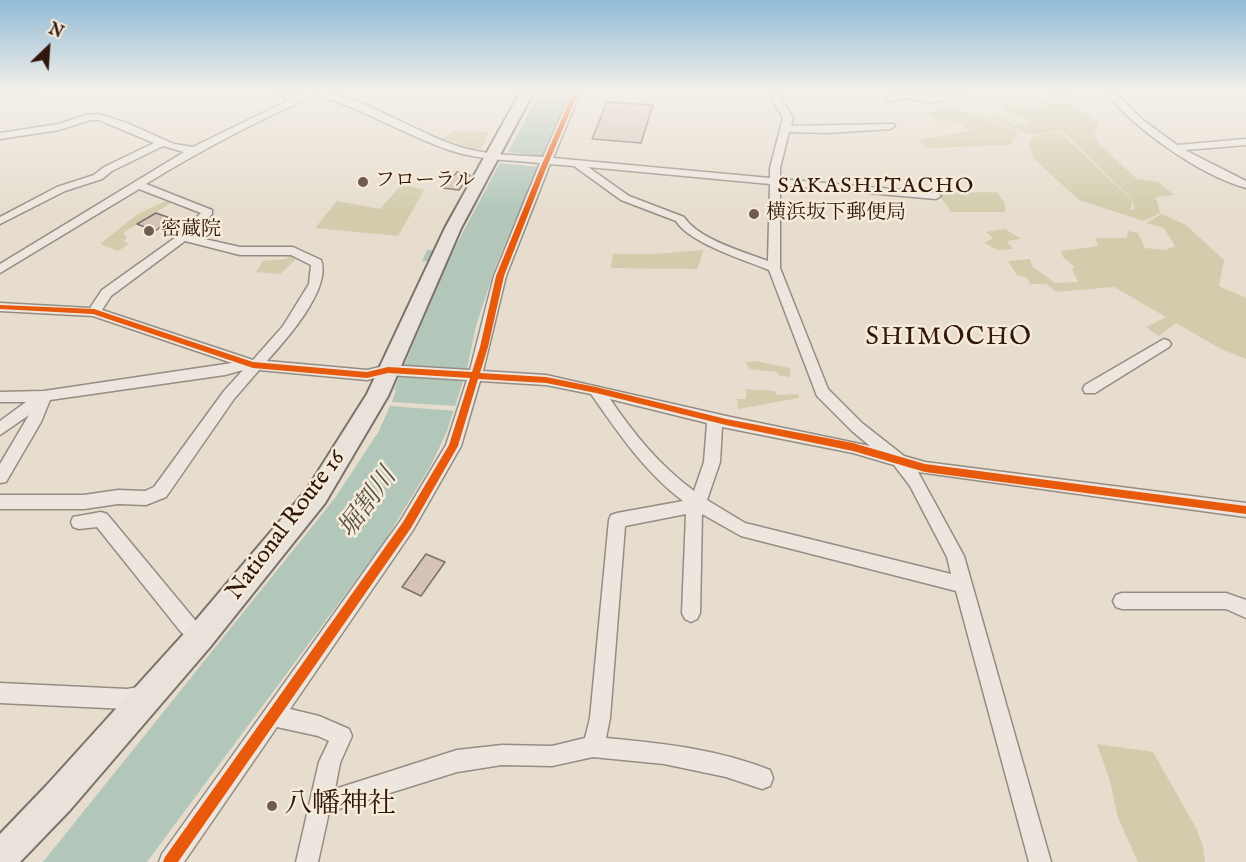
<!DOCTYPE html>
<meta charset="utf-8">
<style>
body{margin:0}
#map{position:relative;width:1246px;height:862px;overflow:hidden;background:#e6ddce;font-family:"IM FELL English",serif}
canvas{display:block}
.north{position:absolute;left:18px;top:18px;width:60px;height:60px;-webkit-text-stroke:4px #f6ead9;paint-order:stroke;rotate:25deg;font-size:16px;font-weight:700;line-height:24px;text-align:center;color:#2f170b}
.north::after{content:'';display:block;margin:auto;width:21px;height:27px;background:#2f170b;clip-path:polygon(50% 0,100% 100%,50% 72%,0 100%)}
</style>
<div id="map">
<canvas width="1246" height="862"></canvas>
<div class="north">N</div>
</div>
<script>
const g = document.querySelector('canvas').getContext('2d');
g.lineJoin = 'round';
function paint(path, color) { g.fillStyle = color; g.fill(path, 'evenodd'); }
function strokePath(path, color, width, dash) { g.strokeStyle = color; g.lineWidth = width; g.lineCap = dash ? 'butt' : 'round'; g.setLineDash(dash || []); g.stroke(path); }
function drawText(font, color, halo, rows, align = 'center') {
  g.font = font + ' "IM FELL English","Noto Serif JP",serif'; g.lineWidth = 5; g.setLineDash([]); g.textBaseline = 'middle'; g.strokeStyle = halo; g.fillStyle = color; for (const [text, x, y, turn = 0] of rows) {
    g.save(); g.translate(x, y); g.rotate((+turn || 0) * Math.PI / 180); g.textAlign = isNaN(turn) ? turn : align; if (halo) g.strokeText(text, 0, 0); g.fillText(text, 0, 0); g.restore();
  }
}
paint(new Path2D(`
 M0,91H28L46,95L31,105H0Z
 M1048,91C1065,91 1081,97 1098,98L1099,102H1071L1100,124L1094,135L1098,143L1137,179L1159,182L1174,195L1156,197L1160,213L1144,221L1079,200L1035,160L1028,144L1034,136L1060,132L1132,200L1131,209L1128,210L1135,209L1132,199L1061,130L1031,135L986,118L995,113L1016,126L1031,122L1002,109L1012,104L1032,111L1043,107L1038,102L1052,93Z
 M940,107L967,112L1019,132L1010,145L927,148L919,140L971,131L952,120L942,122L928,114Z
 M455,131L489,132L481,148L473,149L441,138Z
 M402,184L424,190L398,236L315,228L337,201L380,209Z
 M997,192L1005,203V212H951L938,193Z
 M166,201L171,203L123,233L127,238L123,241L129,244L118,251L100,244L138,214Z
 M1162,214L1186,225L1224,260L1219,286L1246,298V359L1221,349L1176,323L1159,336L1146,327L1166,317L1114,287L1056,292L1046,284H1030L1027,278L1017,275L1008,261L1030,259L1032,266L1055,283L1078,282L1072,269L1075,267L1063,257L1061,251L1098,246L1095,238H1127L1128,231L1138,233L1145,248L1166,250L1175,246L1164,228L1146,223Z
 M1005,229L1021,239L1007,241L1013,249L998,250L984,243L993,238L986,232Z
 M704,250L697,269L611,268L613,254H655Z
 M291,254L297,258L280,274L256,272L263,261L286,259Z
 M755,361L790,368V377L778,375L777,372L750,369L745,362Z
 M746,389L775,391L776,395L798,394L799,398L738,409L737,399H746Z
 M1097,744L1153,752L1196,828L1203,846L1205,862H1138L1118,818L1110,781Z`), '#d2ccac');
paint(new Path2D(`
 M538,91H570L496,265L476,326L467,369L447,431L431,465L384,542L147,862H43L335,498L379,431L391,397L447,263L422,261L427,250L453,251Z`), '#b2c6ba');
paint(new Path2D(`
 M535,96H538L508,152L543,156L539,167L498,163Z
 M394,390H396L392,402L456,406L461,392H463L456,411L390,406L377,435H374Z`), '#e6ddce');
const building = new Path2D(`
 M607,102L653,105L641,143L592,139Z
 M457,172L470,175L459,190L443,188Z
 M156,213L173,219L155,231L137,224Z
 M426,554L445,562L421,596L402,587Z`);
paint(building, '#d5c2b9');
strokePath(building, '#7b7269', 1.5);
const minor = new Path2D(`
 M273,91H286L294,98C300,95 305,92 311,91C346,88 419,134 457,146C484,155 514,155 543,157L572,91H581L553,158L770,178V168L783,118L767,91H776L793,118L791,126L893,124L895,126L890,129L828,133L789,132L780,168V179L936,193L941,196L936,199L780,185V268L828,389L862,423L904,456L925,462L1246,503V517L918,472L964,556L1051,862H1029L956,591L741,536L702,514L700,613L697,619L691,622L685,619L682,613L686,514L625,526L610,718L606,738C661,743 717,749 770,770L773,778L770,786L762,789L726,777L664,764L593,757L552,766L502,765L457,772L329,812L318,862H296L319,762L329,741L318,736L277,727L184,862H159L162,854L401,520L446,445L467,380L388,375L367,380L259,370L234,399L166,497L146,505L118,504L84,509H0V495H84L118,490L145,491L154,487L224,391L243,370L225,375L50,400L41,422L6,482L0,483V464L29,415L0,435V421L26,402H0V392L44,391L232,363L93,316L0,311V303L90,308L102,290L179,235L201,213L139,189L0,273V264L184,152L163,146L112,171L102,179L65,191L0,224V217L57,187L94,175L104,167L154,143L99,120H90L59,130L0,139V133L59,124L86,115L99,114L127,123L174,144L193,147L287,101L285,97ZM316,95C362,108 403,134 449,150C478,160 510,160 540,163L494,276L470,370L388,365L367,370L267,361C285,341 332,289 321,260L293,247H240L191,236L212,214V210L146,184C201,150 257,121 316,95ZM550,164L574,166L621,200L676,221C689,243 745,260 769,270L817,396L852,431L870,446L726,416L546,375L483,371L506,276ZM588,167L770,184L768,261C744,252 698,239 684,217L629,196ZM185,241L240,255H291L311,265L309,284L283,326L253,360L102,310L111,296ZM480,381L546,385L591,394C619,434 644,471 683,501L617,513L611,515L609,520L590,718L585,738L552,746L502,745L457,750L335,789L340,763L352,736L349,729L319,716L290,709L413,530L461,446ZM610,399L707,423L704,462L694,491C659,465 634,434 610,399ZM722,427L853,453L894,465L910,486L947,557L951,574L745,523L707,500L720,462Z
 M955,91H971L931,103L907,98L890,101L886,98L907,92L931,97Z
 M1104,91H1113L1143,120L1177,145L1246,139V145L1185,150L1246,181V188C1199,175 1135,129 1104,91Z
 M1164,339L1169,341L1171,344L1169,347L1095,393H1085L1083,389L1085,385Z
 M101,512L107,514L195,620L207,631L209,637L207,643L200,646L193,643L181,632L97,527L79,529L73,527L71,522L73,517Z
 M1122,593H1226L1246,600V618L1226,609H1122L1116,607L1113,601L1116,595Z
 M0,683L127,689L144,686L151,689L154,696L151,703L127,709L0,703Z`);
const highway = new Path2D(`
 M521,91H534L461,228L388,396L325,503L210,647L70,810L20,862H0V834L46,786L190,627L307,489L367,394L445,228Z`);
strokePath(minor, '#958d83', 3);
strokePath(highway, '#7b7269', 4);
paint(minor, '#ece6df');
paint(highway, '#e9e2da');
paint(new Path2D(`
 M574,91H579L545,171L504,276L488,347L480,373L546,377L596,387L726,419L853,443L925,464L1246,506V514L925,472L853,451L726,425L596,393L546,383L478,379L458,446L411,528L178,862H163L165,857L403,522L449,445L470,378L388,373L367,378L253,368L93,314L0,309V305L94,309L253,362L367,372L388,367L472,372L480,347L496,276L539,171Z`), '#e8590c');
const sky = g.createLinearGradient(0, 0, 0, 212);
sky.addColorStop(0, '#92bbd6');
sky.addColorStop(0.43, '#f4f0e9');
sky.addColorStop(1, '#f4f0e900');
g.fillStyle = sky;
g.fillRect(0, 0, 1246, 212);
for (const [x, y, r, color] of [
 [363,182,6,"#6f5c4f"],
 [754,214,6,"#6f5c4f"],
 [149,231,6,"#6f5c4f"],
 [272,806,6,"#6f5c4f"]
]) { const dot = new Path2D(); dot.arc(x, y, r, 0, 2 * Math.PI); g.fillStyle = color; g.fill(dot); strokePath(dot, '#f6ead9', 2); }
drawText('20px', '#2f170b', '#f6ead9', [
 ["フローラル",375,182],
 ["横浜坂下郵便局",766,214],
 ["密蔵院",161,231]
], 'left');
g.letterSpacing = '1.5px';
drawText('22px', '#2f170b', '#f6ead9', [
 ["SAKASHITACHO",876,187]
]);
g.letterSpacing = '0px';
drawText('24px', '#2f170b', '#f6ead9', [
 ["National Route 16",287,526,-53]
]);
g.letterSpacing = '1.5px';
drawText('26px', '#2f170b', '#f6ead9', [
 ["SHIMOCHO",949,339]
]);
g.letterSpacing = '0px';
drawText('italic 26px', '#555145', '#f6ead9', [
 ["堀割川",369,504,-54]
]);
drawText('28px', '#2f170b', '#f6ead9', [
 ["八幡神社",284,806]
], 'left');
</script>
